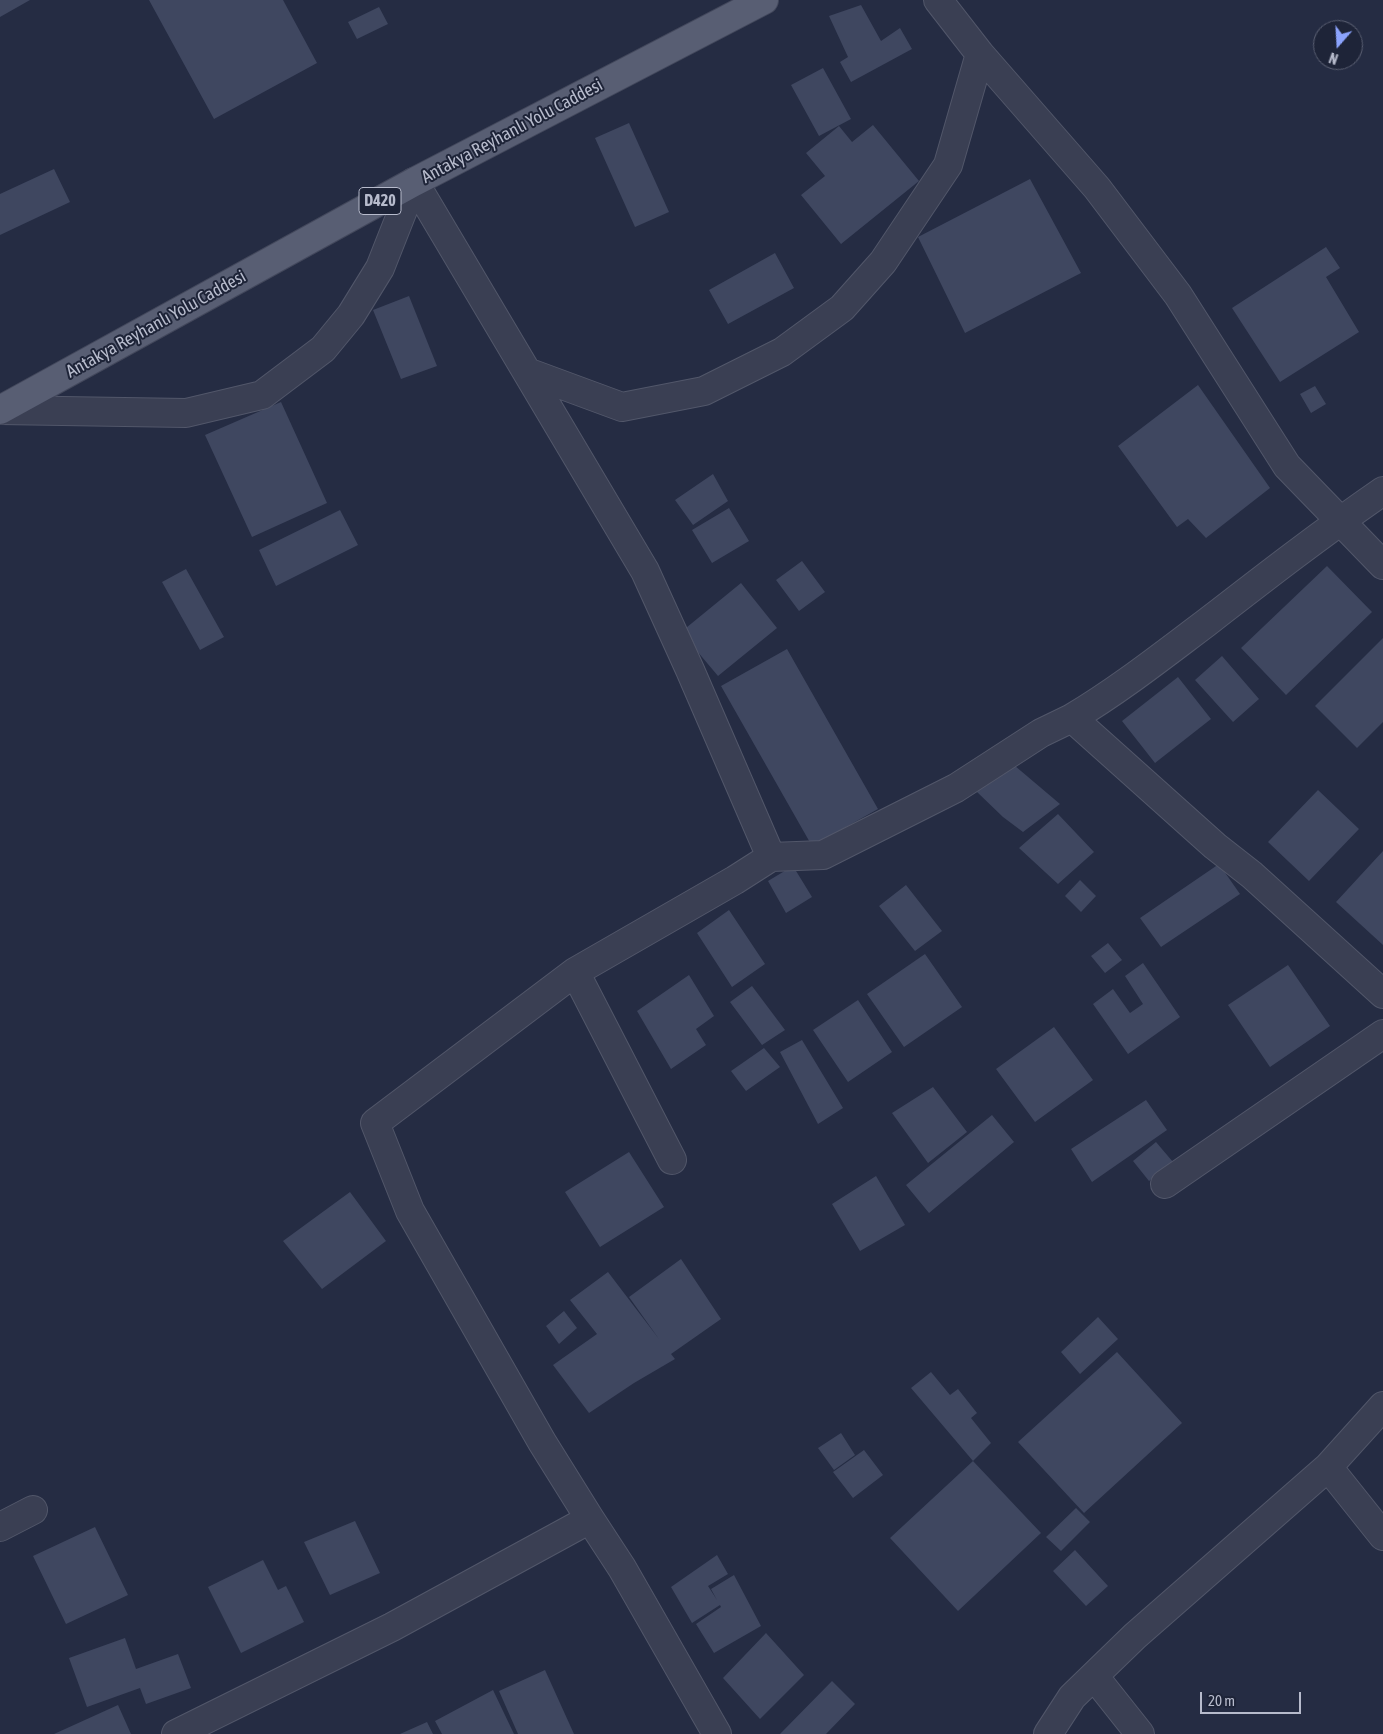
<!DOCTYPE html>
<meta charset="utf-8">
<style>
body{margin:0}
#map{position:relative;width:1383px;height:1734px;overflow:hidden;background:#252c43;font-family:"Asap Condensed",sans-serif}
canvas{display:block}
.north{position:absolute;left:1313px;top:20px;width:50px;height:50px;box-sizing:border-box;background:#1e2438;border:1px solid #5b6073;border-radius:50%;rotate:199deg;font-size:14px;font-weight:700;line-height:20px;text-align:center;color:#b7bbcc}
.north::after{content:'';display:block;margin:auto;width:18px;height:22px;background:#8ba3fd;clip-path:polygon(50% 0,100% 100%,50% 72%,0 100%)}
.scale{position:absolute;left:1200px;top:1692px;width:101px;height:22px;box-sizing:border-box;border:2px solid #b7bbcc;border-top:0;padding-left:6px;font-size:15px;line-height:18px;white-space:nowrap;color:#b7bbcc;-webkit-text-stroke:4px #1e2438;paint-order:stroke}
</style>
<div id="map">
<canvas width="1383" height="1734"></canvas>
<div class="north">N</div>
<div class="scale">20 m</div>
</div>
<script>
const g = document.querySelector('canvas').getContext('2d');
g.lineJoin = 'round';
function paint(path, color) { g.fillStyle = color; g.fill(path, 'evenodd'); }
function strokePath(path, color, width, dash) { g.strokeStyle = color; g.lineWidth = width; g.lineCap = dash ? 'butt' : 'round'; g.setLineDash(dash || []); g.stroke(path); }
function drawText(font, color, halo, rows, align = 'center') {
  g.font = font + ' "Asap Condensed",sans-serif'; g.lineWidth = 4; g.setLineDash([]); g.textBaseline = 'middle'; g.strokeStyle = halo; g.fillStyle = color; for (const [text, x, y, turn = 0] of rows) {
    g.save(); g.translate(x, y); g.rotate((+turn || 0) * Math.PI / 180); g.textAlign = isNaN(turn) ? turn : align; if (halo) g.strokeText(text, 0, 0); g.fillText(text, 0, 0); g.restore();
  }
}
paint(new Path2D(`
 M0,0H30L0,17Z
 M149,0H283L317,63L214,119Z
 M861,5L881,41L900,28L912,49L851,82L840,62L848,57L829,16Z
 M379,7L388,24L357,39L348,22Z
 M823,68L851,119L819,136L791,85Z
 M629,123L669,212L635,227L595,138Z
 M873,125L919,181L841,244L801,195L825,176L806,153L839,126L852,142Z
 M54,169L70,202L0,235V194Z
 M1030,179L1081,273L965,333L918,237Z
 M1326,247L1340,268L1326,277L1359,332L1280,382L1232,308Z
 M775,253L794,288L728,324L709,290Z
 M409,296L437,366L401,379L373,310Z
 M1198,385L1270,488L1206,538L1188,519L1177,527L1118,446Z
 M1315,386L1326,404L1311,413L1300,394Z
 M281,402L327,503L252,537L205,435Z
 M713,474L728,501L693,525L675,500Z
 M729,508L749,541L712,563L692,530Z
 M340,510L358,545L276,586L259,550Z
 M802,561L825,592L799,611L776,580Z
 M1327,566L1372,612L1286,695L1241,648Z
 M186,569L224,637L200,650L162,582Z
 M741,583L777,628L718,676L681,632Z
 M1383,638V722L1357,748L1315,706Z
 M787,649L878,809L812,846L721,686Z
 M1222,656L1259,699L1233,722L1195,680Z
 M1178,677L1211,719L1155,763L1122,721Z
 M1008,760L1060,804L1023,832L1003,817L977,792Z
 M1318,790L1359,829L1309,881L1268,842Z
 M1058,814L1094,852L1058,884L1019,848Z
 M1383,851V945L1336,902Z
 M1219,864L1240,894L1161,947L1140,918Z
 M793,866L812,897L786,913L768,881Z
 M1080,880L1096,896L1081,912L1065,896Z
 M906,885L942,931L915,951L879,906Z
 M729,910L765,964L732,987L697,933Z
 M1108,943L1122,960L1105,973L1091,956Z
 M925,954L962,1007L904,1047L867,994Z
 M1143,963L1180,1017L1128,1054L1093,1004L1113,989L1130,1013L1143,1004L1125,976Z
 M1288,965L1330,1026L1270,1067L1228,1005Z
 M689,975L714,1016L696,1029L706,1045L671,1069L637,1011Z
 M752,986L785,1030L762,1045L730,1002Z
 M858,1000L892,1052L848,1082L813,1030Z
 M1054,1027L1093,1080L1035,1122L996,1069Z
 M802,1040L843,1108L818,1124L780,1052Z
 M764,1048L780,1067L746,1091L731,1071Z
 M933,1087L967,1132L928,1163L892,1113Z
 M1146,1100L1167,1130L1092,1182L1071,1149Z
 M992,1115L1014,1142L929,1213L906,1185Z
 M1156,1142L1173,1162L1149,1181L1133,1161Z
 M629,1152L664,1207L600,1247L565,1192Z
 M876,1176L905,1225L860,1251L832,1204Z
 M350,1192L386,1241L322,1289L283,1241Z
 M681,1259L721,1319L671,1354L675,1359L634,1383L589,1413L553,1365L597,1334L570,1300L608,1272L659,1339L629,1297Z
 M564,1311L577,1328L559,1344L546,1326Z
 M1098,1317L1118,1339L1080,1374L1061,1352Z
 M1117,1352L1182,1423L1084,1513L1018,1442Z
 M931,1372L950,1395L958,1389L977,1413L971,1418L991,1443L973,1461L911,1388Z
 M841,1433L855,1455L834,1470L818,1448Z
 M864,1450L883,1475L853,1498L833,1472Z
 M973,1461L1041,1533L958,1611L890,1538Z
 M1076,1508L1090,1522L1061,1551L1046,1537Z
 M355,1521L380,1573L330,1595L304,1542Z
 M95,1527L128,1595L66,1624L33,1556Z
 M1075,1550L1108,1586L1086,1606L1053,1571Z
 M717,1555L728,1574L708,1586L717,1600L711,1589L734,1575L761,1626L714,1653L696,1624L721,1607L720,1605L692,1623L671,1587Z
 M263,1560L278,1590L286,1586L304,1622L241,1653L208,1587Z
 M766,1633L804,1675L760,1719L723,1678Z
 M125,1638L136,1669L178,1654L191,1688L146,1704L140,1688L87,1707L69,1658Z
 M545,1670L574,1734H518L499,1691Z
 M832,1681L855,1704L826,1734H780Z
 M493,1690L514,1734H442L435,1721Z
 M118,1705L131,1734H54Z
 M427,1722L433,1734H400Z`), '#3f4760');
const minor = new Path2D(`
 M938,0L980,54L1097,188L1178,295L1287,466L1383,565
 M414,182L645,571L690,670L771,857
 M527,372L622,407L704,391L782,352L842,308L883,262L948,165L980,54
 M0,410L186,413L262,395L323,349L351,315L380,268L414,182
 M1072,718C1119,690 1162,656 1206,623C1264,578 1322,533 1383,491
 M575,972L672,1160
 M1165,1184L1383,1034
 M1328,1467L1383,1536
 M0,1527L33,1510
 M1094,1676L1140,1734
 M176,1734L392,1627L590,1519
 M717,1734L622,1568L590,1519L542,1442L410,1211L375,1123L575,972L735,880L771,857L823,855L956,788L1041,733L1072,718L1215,846L1252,875L1383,994
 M1048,1734L1072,1697L1135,1636L1328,1467L1383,1406`);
const major = new Path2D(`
 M0,410L414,182L764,0`);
strokePath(minor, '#52576a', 30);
strokePath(major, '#43485c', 30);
strokePath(minor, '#3a3f53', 28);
strokePath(major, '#585e73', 28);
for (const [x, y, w] of [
 [380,201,42]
]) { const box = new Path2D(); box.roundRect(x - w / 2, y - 13.5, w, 27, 4); g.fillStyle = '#1e2438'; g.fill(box); strokePath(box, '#b7bbcc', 1); }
drawText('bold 16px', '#b7bbcc', null, [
 ["D420",380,201]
]);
drawText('18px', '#b7bbcc', '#1e2438', [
 ["Antakya Reyhanlı Yolu Caddesi",512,131,-28],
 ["Antakya Reyhanlı Yolu Caddesi",156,324,-29]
]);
</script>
